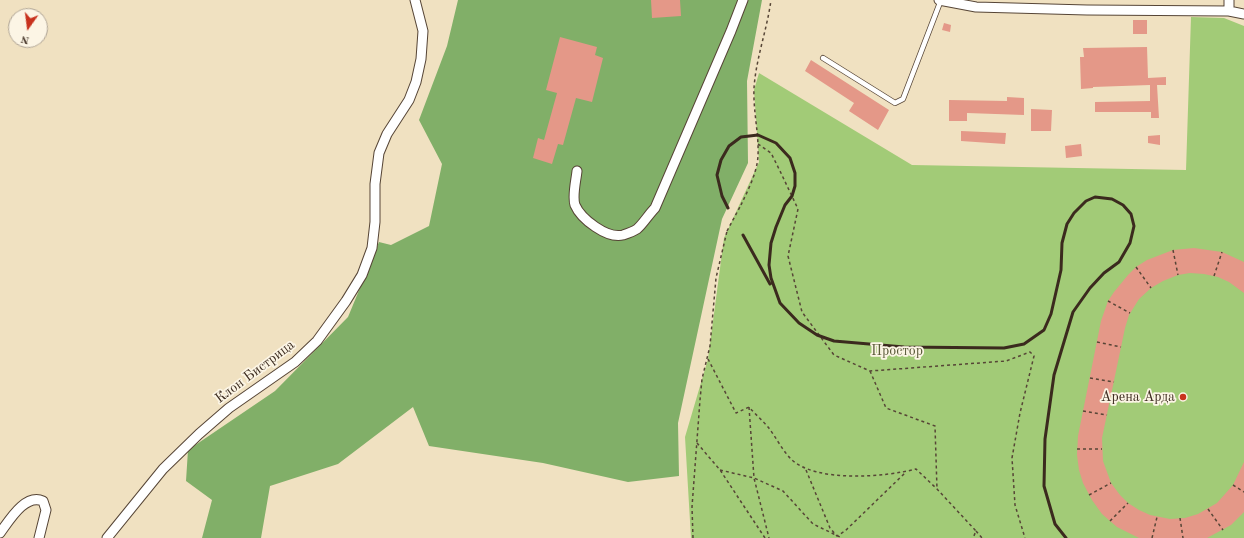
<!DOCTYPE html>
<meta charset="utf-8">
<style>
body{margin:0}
#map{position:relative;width:1244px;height:538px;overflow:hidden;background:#f0e1c1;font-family:"Old Standard TT",serif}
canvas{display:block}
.north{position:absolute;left:8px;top:8px;width:40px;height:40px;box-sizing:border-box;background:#fcf5e5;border:1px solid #afa495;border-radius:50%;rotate:194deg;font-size:11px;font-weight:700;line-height:16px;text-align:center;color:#3b2a1e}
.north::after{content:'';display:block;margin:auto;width:14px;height:18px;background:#c8321e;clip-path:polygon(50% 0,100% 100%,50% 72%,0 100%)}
</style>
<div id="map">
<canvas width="1244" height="538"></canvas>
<div class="north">N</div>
</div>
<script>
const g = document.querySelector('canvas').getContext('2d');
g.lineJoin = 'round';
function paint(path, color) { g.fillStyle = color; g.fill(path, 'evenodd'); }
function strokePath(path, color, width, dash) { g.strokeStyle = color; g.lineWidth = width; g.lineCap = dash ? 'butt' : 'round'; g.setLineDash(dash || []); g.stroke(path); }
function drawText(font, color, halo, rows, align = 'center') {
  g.font = font + ' "Old Standard TT",serif'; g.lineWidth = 3.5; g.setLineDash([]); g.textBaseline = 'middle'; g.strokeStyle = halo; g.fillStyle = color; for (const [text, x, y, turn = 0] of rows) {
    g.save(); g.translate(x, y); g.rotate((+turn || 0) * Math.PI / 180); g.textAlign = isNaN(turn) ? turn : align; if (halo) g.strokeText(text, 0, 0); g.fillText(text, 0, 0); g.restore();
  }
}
paint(new Path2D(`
 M1191,17L1224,18L1244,26V538H691L685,437L708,359L724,238L759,162L754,90L759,73L912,165L1186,170Z`), '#a2cb77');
paint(new Path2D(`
 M458,0H762L747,81L748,163L722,219L678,423L679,476L628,482L543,463L429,446L413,407L338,464L270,486L261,538H202L212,500L186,481L188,450L275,391L348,317L379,242L391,245L429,226L442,164L419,120L447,46Z`), '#81af68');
paint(new Path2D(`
 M651,0H680L681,16L652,18Z
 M1133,20H1147V34H1133Z
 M944,23L951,25L950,32L942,30Z
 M560,37L597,47L595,55L603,58L592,102L576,98L563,145L558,144L552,164L533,158L538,138L544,140L557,93L546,90Z
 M1147,47L1148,78L1166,77V85H1157L1159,118H1151V112H1095V102L1150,101V85L1093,87V88L1081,89L1080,57H1084L1083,48Z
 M811,60L889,110L878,130L849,111L854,103L805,71Z
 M1007,97L1024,98V115L967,113V121H949V100L1007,101Z
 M1031,109L1052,110L1051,131H1031Z
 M961,131L1006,133L1005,144L961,141Z
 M1160,135V145L1148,143V136Z
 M1081,144L1082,156L1066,158L1065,146Z
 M1194,248L1222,252L1244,262V293L1229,282L1218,277L1204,274L1190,273L1178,275L1163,281L1151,288L1139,299L1129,315L1125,328L1102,438L1103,461L1111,483L1120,495L1128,503L1139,510L1150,515L1170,519L1185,518L1198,514L1217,503L1233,485L1244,462V512L1231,525L1207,538H1139L1117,527L1102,514L1092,500L1083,483L1079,470L1077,455L1078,436L1101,321L1108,301L1114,292L1128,275L1136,267L1147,260L1173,250Z`), '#e49888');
const service = new Path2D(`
 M823,58L895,103L903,99L941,0`);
const minor = new Path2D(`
 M939,0L976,7L1087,10L1229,11L1244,14
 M1229,11V0
 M577,171C576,181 572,196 575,205C581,219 607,239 623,235C626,234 634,231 637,229C643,224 649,214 655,208L731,31L743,0
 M0,533C9,521 25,493 43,501L46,510L39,538
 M107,538L163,469L199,434L229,408L295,362L317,341L346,301L362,275L372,248L375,222V184L379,153L387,134L409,100L416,82L421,59L423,31L415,0`);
strokePath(service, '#564536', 6);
strokePath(minor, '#564536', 11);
strokePath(new Path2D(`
 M758,144L771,153L780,171L798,209L788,256L802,312L834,355L870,371L1006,361L1030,352L1034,356L1020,413L1012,458L1015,505L1025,538
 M741,205C748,190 757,173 758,156C759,133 753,111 754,88C756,58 767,30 771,0
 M1173,250L1178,275
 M1136,267L1151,288
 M1214,276L1222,252
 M1108,301L1130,313
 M1097,342L1121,347
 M708,359L736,413L749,407C755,414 762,420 768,427C776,437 782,450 791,459C815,483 886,477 916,469L937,489L976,531L973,538
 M870,371L886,408L935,426L937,489
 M1090,378L1114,382
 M749,407L754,478L769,538
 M1083,411L1107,415
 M697,443L720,470L765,538
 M1077,449H1102
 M720,470L754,478L783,491L813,524L842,538
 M806,470L830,528L837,536L845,531L905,473
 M1233,485L1244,492
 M1089,495L1111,483
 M1208,509L1223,530
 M1180,518L1183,538
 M1110,521L1128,503
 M976,531L982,538
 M693,538L692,507L700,400L702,379L710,346L716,278L727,231
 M1152,538L1157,517`), '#564536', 1.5, [3, 3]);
strokePath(service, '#fff', 4.5);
strokePath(minor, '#fff', 9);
strokePath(new Path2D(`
 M728,208L722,196L717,175L721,160L729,146L741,137L758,135L776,143L790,158L795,173V186L792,196L785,205L776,227L771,243L769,265L771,278L780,303L799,323L817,335L834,341L904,347L1004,348L1024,344L1044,330L1051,314L1061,270L1062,243L1067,224L1074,213L1086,201L1095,197L1112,199L1123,205L1131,214L1134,226L1130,243L1119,262L1104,273L1090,288L1073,312L1054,375L1045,439L1044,486L1055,524L1066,538
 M743,235L770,284`), '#3b2a1e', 3);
strokePath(new Path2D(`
 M727,231L741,205`), '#564536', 1.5, [3, 3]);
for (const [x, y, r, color] of [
 [1183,397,4,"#c8321e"]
]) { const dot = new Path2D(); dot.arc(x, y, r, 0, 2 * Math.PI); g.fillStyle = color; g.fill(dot); strokePath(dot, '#fcf5e5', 1.5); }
drawText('14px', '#5a5a39', '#fcf5e5', [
 ["Простор",897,351]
]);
drawText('14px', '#3b2a1e', '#fcf5e5', [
 ["Клон Бистрица",255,372,-37]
]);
drawText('14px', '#3b2a1e', '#fcf5e5', [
 ["Арена Арда",1175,397]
], 'right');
</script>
